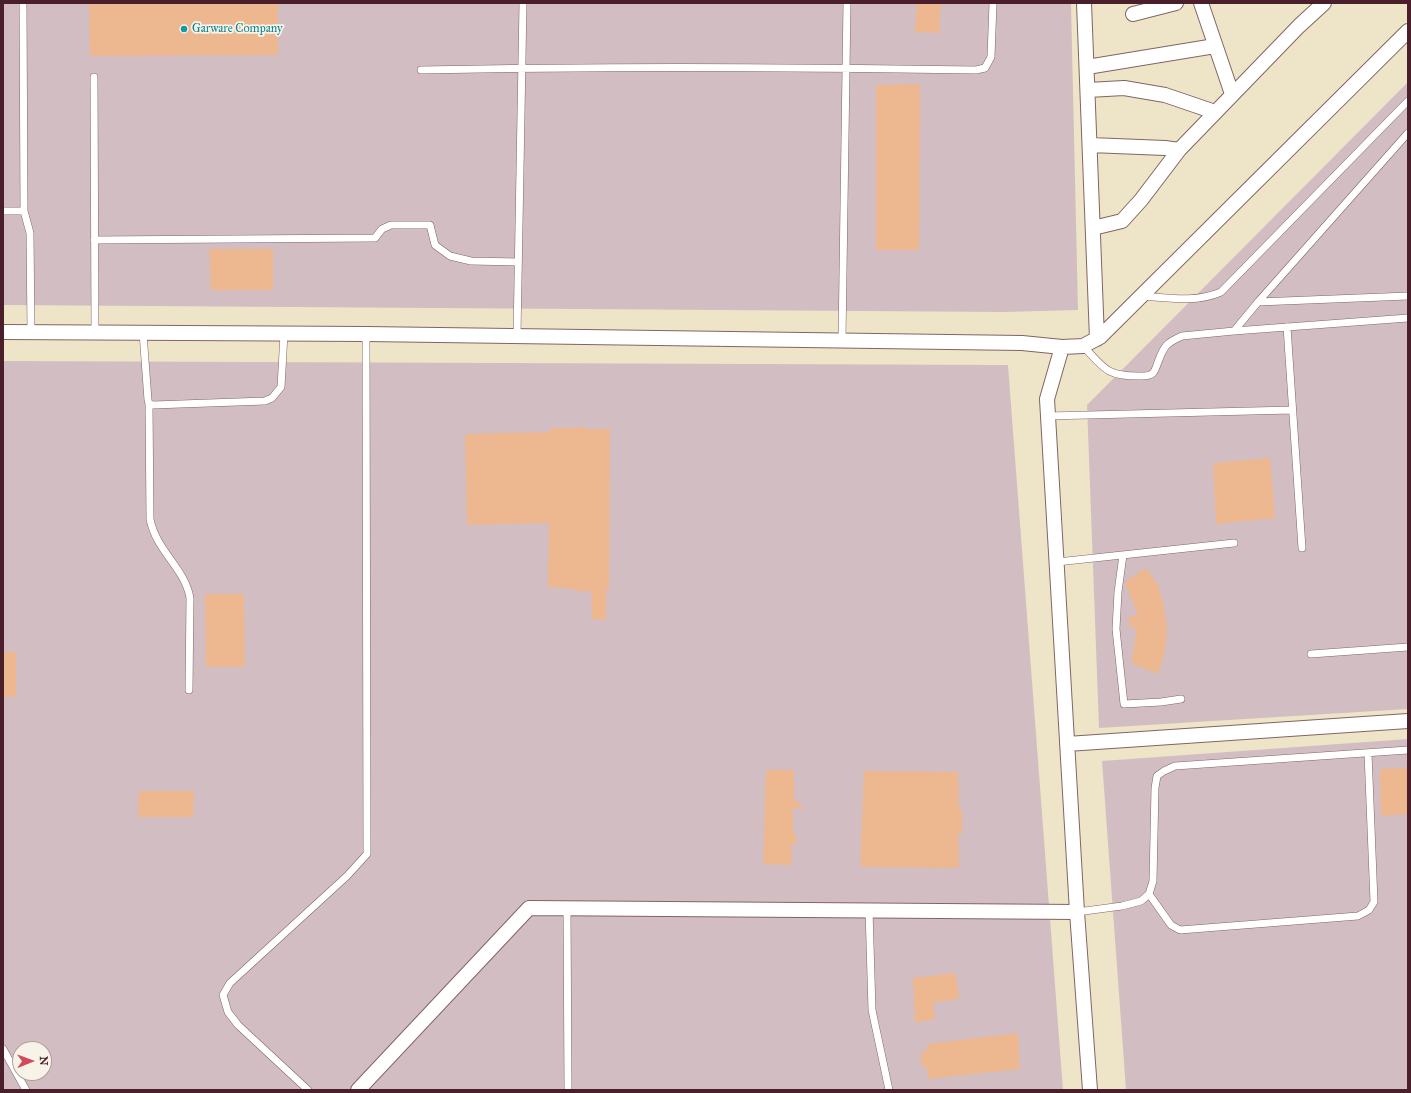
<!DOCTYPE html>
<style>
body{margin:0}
#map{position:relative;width:1411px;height:1093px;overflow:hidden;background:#eee5c9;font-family:"IM FELL Great Primer",serif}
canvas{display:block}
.frame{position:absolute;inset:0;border:4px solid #4a1f2b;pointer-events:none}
.north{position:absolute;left:12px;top:1041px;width:40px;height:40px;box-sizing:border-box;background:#f7f3e8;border:1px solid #b29e9c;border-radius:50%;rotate:89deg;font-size:11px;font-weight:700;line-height:16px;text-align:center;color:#4a1f2b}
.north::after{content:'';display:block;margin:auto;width:14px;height:18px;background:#d1495b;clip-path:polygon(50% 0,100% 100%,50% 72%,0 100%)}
</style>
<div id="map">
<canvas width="1411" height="1093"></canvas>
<div class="frame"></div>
<div class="north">N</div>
</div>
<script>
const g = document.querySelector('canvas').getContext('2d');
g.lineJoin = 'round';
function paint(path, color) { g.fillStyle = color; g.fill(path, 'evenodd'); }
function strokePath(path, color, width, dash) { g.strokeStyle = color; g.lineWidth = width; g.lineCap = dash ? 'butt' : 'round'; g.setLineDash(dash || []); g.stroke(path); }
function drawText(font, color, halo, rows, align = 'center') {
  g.font = font + ' "IM FELL Great Primer",serif'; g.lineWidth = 3.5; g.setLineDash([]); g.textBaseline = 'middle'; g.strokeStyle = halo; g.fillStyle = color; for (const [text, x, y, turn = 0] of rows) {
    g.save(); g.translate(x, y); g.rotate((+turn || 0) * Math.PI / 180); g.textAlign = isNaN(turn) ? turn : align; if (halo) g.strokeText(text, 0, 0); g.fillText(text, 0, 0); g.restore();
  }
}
paint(new Path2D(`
 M3,3H1071L1078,310L1004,312L3,305Z
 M1408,82V709L1099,728L1087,405Z
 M3,361L1008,365L1063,1090H3ZM20,1049H44V1073H20Z
 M1408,739V1090H1126L1102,761Z`), '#d2bec2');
paint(new Path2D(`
 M89,3H278V55L90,56Z
 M917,3H941L939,33L915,32Z
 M920,84L919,250H876V85Z
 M209,249H273V290H211Z
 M578,427H586V429H610L609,589L606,590V620L592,619L591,591H575L574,589L548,587L549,523L467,525L465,434L550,432V428H577Z
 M1270,458L1275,518L1216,524L1213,463Z
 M1146,568L1158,585L1163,603L1167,626L1165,652L1158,674L1131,663L1137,629L1129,626V616H1138L1125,582Z
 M205,594H244L245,667H206Z
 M3,652H16V697H3Z
 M1408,768V814L1381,816L1380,769Z
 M766,770H794V798L805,810L793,807V833H795L797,844H791L792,865L763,864Z
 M864,771L958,772L959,808L962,811V834H958L959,868L865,867L860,866Z
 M139,791H194L193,817H138Z
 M956,973L959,999L933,1003L935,1019L915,1023L913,978Z
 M1018,1033L1020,1069L928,1079L927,1067L921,1066V1053L927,1050V1044Z`), '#edb790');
const service = new Path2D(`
 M23,3L24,211L30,233L31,332
 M421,70C606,66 791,67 976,70L985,68L991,57L993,3
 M94,77L95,333
 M3,211H24
 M94,240L375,238L382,229L391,225H430L435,245L450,256L471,261L518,262
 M1142,296C1168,298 1196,303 1221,292L1408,101
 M1258,302L1408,296
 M1287,327L1302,548
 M1234,331L1408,318
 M143,333L148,400L149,404L153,405L265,401L272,398L281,387L284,334
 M517,336L523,3
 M842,340L847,3
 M1083,346C1104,368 1106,376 1138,376C1142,376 1149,377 1153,373C1155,371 1157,365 1158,362C1164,346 1166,343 1182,336L1234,331L1258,302L1408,133
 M149,404L150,519C156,551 185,568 190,598L189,690
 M1048,416L1292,410
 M1123,555L1118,592L1116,629L1124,704L1161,702L1181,699
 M1057,562L1234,543
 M1311,654L1408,647
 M1149,894L1171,925L1180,930L1358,916L1369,910L1374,902L1368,753
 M567,908L568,1088
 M869,910L872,1010L889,1090
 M1077,912L1122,906L1141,901L1149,894L1153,881L1155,788L1157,776L1164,771L1175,766L1408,750
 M3,1049L26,1090
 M308,1090L238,1025L228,1012L223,995L230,983L347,876L367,854L366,334`);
const minor = new Path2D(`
 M1084,3L1097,339
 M1201,3L1232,94
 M1133,14L1176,3
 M1087,67L1215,46
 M1088,90L1124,88L1165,95L1215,112
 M1090,145L1165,148L1179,150
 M1093,228L1122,221L1141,200L1179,150L1299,26L1324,3
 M3,332L366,334L1022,343L1062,347L1083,346L1100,337L1408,31
 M1062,347L1047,399L1077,912L1090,1090
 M1067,744L1408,721
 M358,1090L529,908L1077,912`);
strokePath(service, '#836462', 8);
strokePath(minor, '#836462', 16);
strokePath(service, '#fff', 7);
strokePath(minor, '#fff', 14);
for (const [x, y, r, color] of [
 [184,29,4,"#0f9aa8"]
]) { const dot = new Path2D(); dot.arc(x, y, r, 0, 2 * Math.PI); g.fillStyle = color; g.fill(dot); strokePath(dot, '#f7f3e8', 1.5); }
drawText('12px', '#0d838f', '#f7f3e8', [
 ["Garware Company",192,29]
], 'left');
</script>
